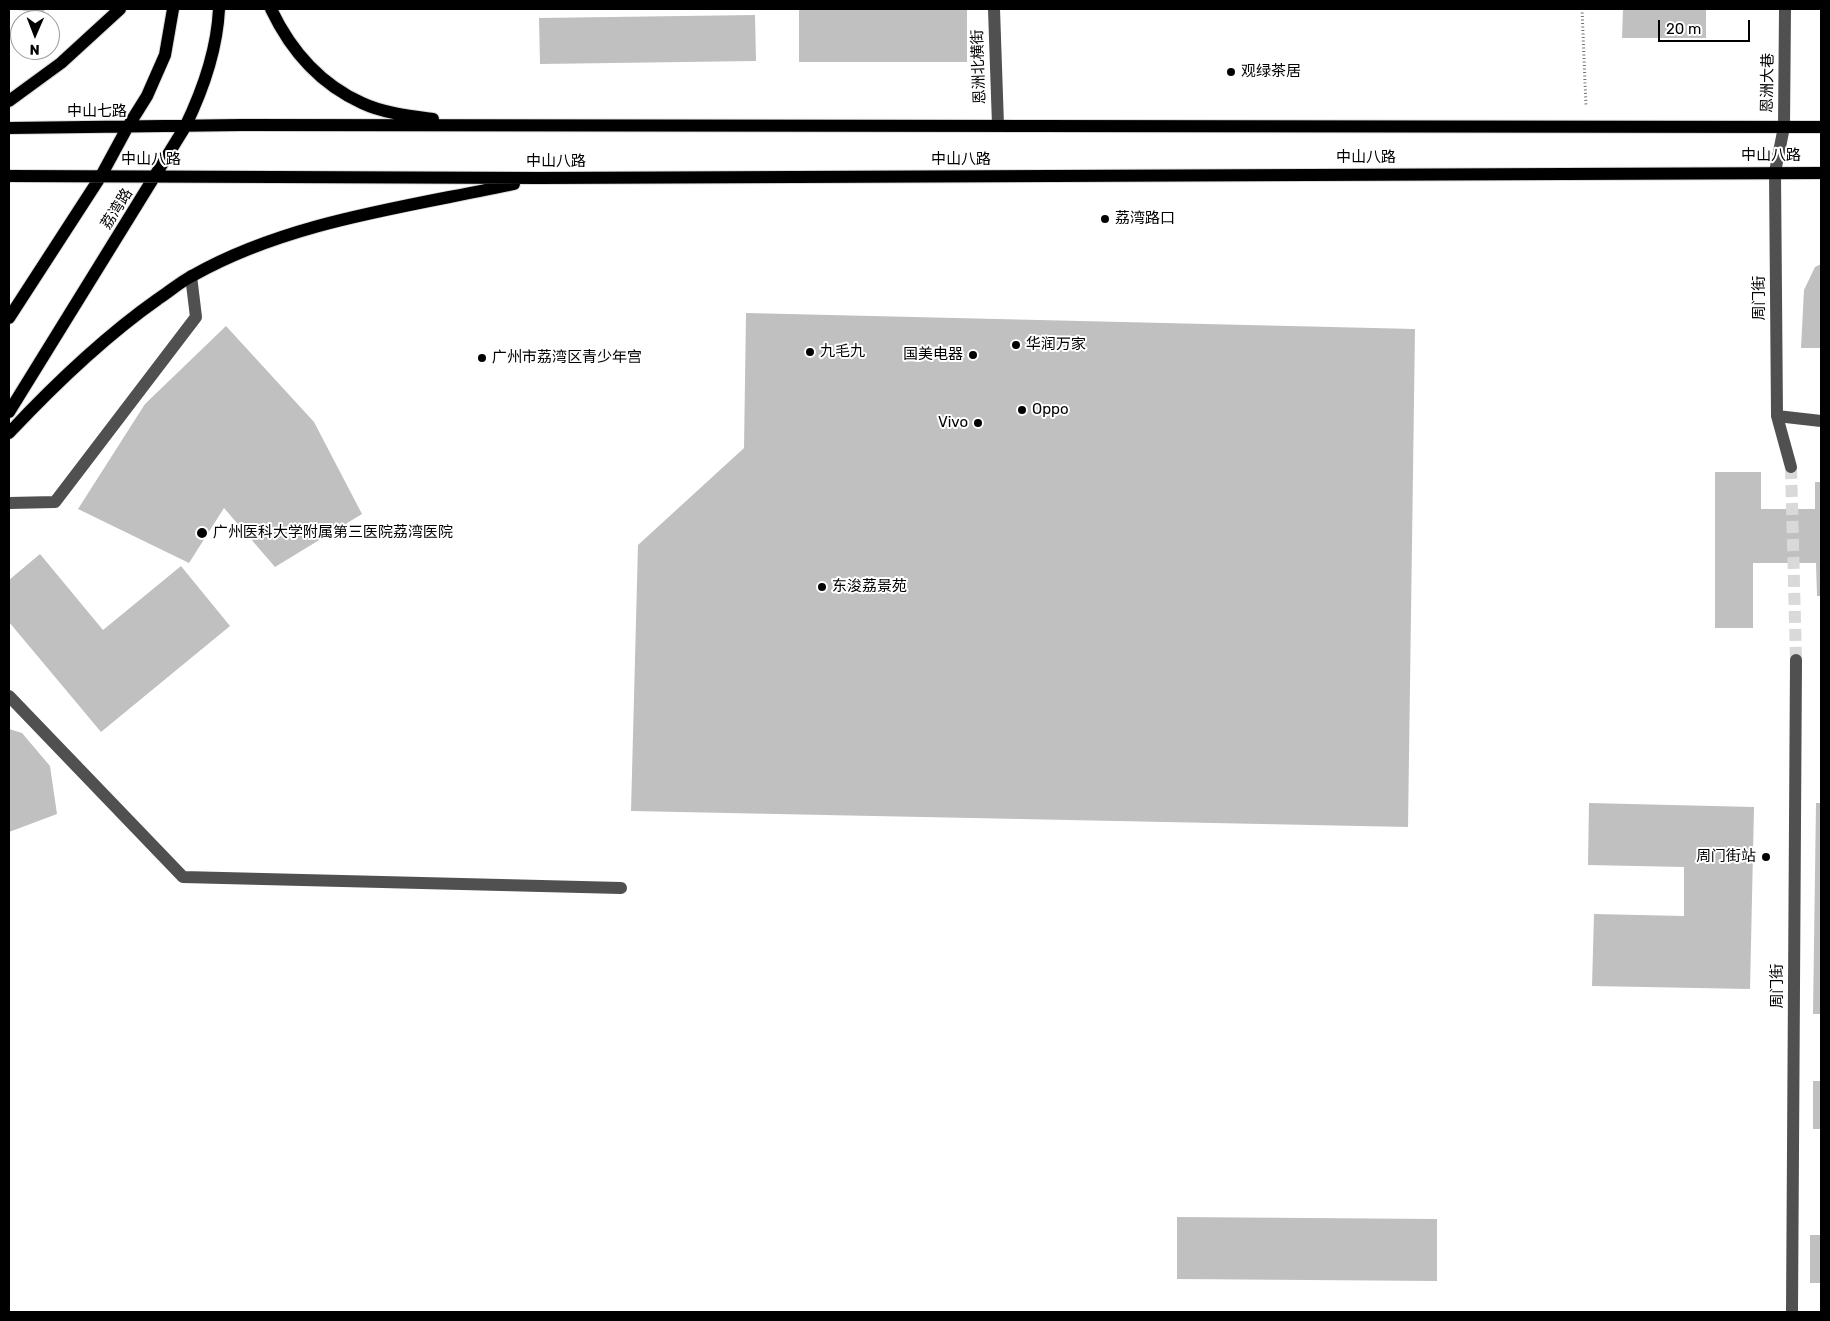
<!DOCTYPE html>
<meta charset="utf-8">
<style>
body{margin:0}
#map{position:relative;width:1830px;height:1321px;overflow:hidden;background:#fff;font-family:Rubik,sans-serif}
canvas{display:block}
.frame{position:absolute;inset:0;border:10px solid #000;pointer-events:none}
.north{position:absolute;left:10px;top:10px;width:50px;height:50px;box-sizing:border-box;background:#fff;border:1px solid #999;border-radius:50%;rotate:181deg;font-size:14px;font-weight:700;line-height:20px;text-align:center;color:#000}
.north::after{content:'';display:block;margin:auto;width:18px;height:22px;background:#000;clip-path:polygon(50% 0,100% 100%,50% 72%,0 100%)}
.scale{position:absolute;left:1658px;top:20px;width:92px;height:22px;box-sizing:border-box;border:2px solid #000;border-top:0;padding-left:6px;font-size:15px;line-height:18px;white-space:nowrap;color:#000;-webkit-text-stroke:4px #fff;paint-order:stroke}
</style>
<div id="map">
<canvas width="1830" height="1321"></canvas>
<div class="frame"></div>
<div class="north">N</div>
<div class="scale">20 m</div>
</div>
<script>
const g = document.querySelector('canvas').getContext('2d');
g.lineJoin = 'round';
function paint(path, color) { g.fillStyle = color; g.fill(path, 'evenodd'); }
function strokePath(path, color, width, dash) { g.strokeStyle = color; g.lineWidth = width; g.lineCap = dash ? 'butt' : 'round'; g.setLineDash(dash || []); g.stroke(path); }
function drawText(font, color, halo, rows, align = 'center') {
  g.font = font + ' Rubik,"Noto Sans SC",sans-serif'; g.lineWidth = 4; g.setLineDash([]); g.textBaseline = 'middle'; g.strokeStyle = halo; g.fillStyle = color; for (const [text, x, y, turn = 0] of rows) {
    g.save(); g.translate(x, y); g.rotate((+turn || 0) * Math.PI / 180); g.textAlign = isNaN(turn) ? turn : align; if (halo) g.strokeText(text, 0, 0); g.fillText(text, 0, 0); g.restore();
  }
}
paint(new Path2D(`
 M9,9H45L43,13Z
 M799,9H967V62H799Z
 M1623,9H1706V38H1622Z
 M755,15L756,61L540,64L539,18Z
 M1821,264V348H1801L1804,290L1815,267Z
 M746,313L1415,329L1408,827L631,811L638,545L744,448Z
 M226,326L314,422L362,514L275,567L224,508L189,563L78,509L145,404Z
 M1715,472H1761V509H1815V482H1821V596H1817L1816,563H1753V628H1715Z
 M40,554L103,630L181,566L230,626L101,732L9,622V580Z
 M9,729L22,733L50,766L57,814L9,832Z
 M1589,803L1754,807L1750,989L1592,986L1594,914L1684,916V867L1588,865Z
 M1816,803H1821V1014H1813Z
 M1813,1081H1821V1129H1813Z
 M1177,1217L1437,1219V1281L1177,1279Z
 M1810,1235H1821V1283H1810Z`), '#c0c0c0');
strokePath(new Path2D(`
 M1791,467L1796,660`), '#d9d9d9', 12, [12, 6]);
const major = new Path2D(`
 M271,9C290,49 320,84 362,103C383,113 410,116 433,119
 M9,101L61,63L120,9
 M9,128L242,125L1821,127
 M9,176L539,178L1821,173
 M9,318L101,176L127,128L147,96L165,55L173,9
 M9,412L185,127C203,90 217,51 219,9
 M9,433C54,385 104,337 158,299C169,292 180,282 192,276C289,221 407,207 514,184`);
strokePath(major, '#dbdbdb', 14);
strokePath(new Path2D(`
 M1582,9L1586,106`), '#727272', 3, [1, 2.5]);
strokePath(new Path2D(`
 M994,9L998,125
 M1785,9L1784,127L1775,172L1777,416L1791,467
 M1777,416L1821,421
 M9,503L55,502L196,317L191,276
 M9,696L183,877L621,888
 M1792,1312L1796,660`), '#505050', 12);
strokePath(major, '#000', 12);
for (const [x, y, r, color] of [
 [1231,72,5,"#000"],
 [1105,219,5,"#000"],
 [1016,345,5,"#000"],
 [810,352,5,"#000"],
 [973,355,5,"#000"],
 [482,358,5,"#000"],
 [1022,410,5,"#000"],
 [978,423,5,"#000"],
 [202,533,6,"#000"],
 [822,587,5,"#000"],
 [1766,857,5,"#000"]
]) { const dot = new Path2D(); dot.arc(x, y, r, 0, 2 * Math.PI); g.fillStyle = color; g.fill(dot); strokePath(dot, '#fff', 2); }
drawText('15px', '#000', '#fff', [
 ["恩洲北横街",979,67,-92],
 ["恩洲大巷",1768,83,-89],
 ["中山七路",97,112],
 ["中山八路",1771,156],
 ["中山八路",1366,158],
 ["中山八路",151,160],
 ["中山八路",961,160],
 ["中山八路",556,162],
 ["荔湾路",117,209,-58],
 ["周门街",1760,298,-90],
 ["周门街",1778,986,-90]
]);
drawText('15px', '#000', '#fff', [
 ["观绿茶居",1241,72],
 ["荔湾路口",1115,219],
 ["华润万家",1026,345],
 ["九毛九",820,352],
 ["国美电器",963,355,"right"],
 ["广州市荔湾区青少年宫",492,358],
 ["Oppo",1032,410],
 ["Vivo",968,423,"right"],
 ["广州医科大学附属第三医院荔湾医院",213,533],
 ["东浚荔景苑",832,587],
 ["周门街站",1756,857,"right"]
], 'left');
</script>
